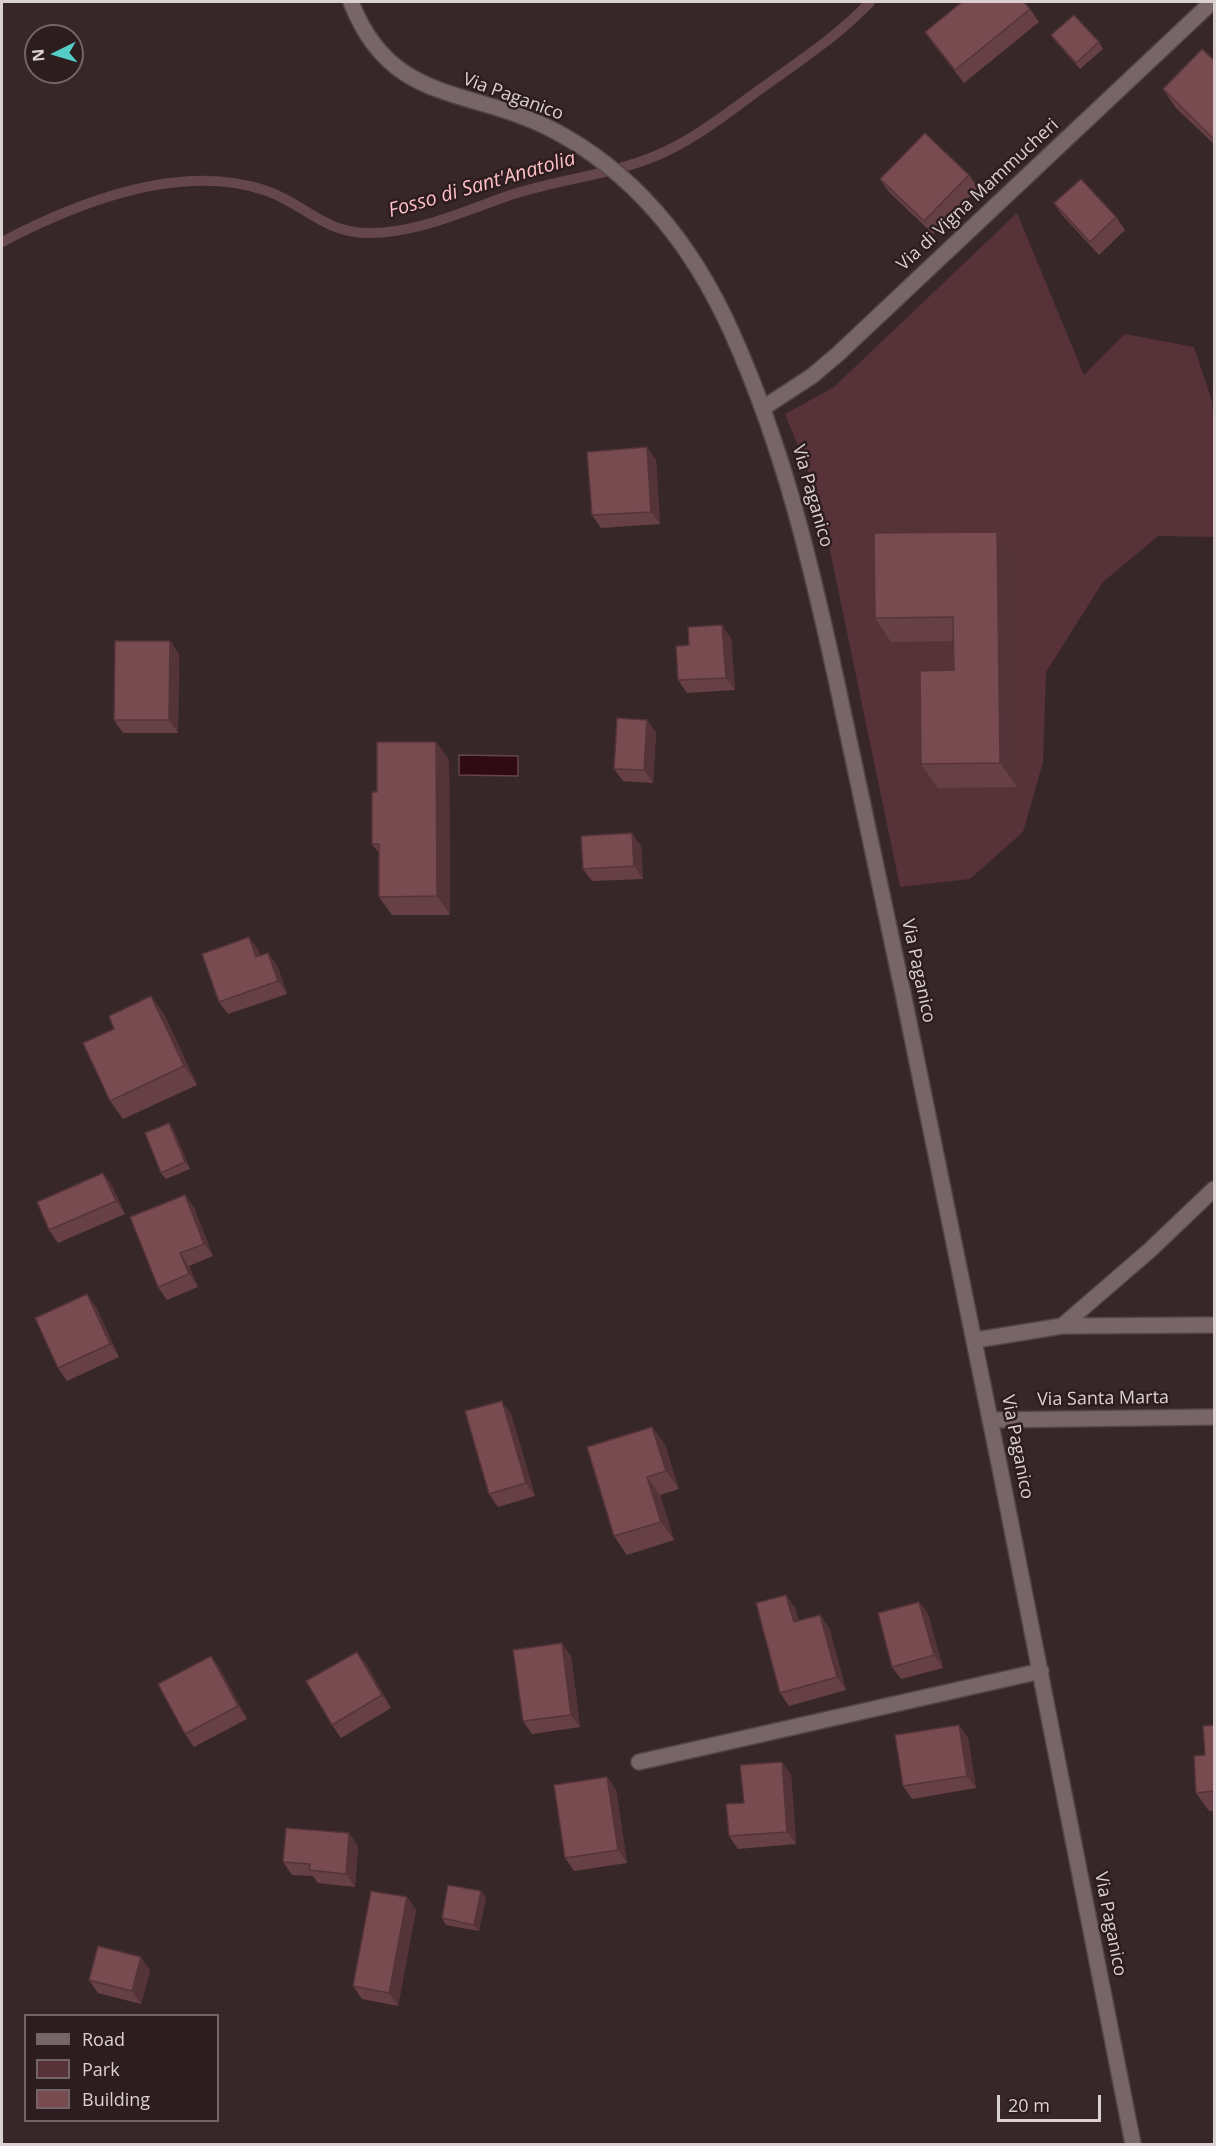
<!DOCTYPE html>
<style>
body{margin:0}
#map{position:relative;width:1216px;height:2146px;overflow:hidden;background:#372729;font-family:"Open Sans",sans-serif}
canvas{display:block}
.frame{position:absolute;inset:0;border:3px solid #dcd1d2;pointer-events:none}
.legend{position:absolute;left:24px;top:2014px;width:195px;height:108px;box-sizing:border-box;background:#2d1d1f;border:2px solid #736567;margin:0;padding:8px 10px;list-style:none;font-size:18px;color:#dcd1d2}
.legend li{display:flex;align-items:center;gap:12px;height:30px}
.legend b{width:30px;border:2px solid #736567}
.north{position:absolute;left:24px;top:24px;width:60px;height:60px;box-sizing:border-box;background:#2d1d1f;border:2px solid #736567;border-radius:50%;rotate:265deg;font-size:16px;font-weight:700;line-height:24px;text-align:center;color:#dcd1d2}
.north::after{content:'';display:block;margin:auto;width:21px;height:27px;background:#54cdc7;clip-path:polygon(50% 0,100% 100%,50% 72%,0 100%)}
.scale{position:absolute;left:997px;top:2095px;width:104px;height:27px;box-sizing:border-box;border:3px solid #dcd1d2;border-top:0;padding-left:8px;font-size:18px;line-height:21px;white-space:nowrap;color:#dcd1d2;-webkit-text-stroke:4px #2d1d1f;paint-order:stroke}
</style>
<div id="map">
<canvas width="1216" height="2146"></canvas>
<div class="frame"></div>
<ul class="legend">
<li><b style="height:8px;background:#786567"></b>Road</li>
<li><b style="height:16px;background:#573238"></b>Park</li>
<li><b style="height:16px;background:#784b51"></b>Building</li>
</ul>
<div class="north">N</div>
<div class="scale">20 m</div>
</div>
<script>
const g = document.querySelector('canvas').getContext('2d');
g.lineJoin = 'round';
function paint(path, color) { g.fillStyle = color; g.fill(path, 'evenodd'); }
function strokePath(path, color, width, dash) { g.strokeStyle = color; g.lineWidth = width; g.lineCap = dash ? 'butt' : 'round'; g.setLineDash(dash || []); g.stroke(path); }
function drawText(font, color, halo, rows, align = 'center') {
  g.font = font + ' "Open Sans",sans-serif'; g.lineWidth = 5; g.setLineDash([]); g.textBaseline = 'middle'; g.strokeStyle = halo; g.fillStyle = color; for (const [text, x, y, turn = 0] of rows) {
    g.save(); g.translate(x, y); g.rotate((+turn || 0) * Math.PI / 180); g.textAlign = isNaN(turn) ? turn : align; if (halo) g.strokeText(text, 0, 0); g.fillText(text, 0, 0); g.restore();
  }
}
paint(new Path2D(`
 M1017,213L1084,375L1125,334L1194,347L1212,401L1214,432V537L1158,536L1103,582L1046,672L1043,762L1023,832L970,879L900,887L819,498L785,414L834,387Z`), '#573238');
const water = new Path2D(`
 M459,755L518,756V776L459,775Z`);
paint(water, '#300b13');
strokePath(water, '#64464c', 1.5);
strokePath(new Path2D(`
 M2,242C78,202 181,161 267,191C304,204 323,232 367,233C414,234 462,212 505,197C553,180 606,176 653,157C693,141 727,113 762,88C799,61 838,36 870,2`), '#64464c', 10);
const service = new Path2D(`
 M1062,1326L1214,1325
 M976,1340L1062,1326L1150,1250L1214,1189`);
const minor = new Path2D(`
 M763,408L812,376L838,354L1212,2
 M992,1420L1214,1417
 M639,1762L1041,1671`);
const tertiary = new Path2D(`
 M351,2C391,106 471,87 553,130C637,174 694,248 732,333C784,449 811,564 838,688C860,789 881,891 903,993C983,1376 1058,1760 1133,2144`);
strokePath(service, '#534547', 18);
strokePath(minor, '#534547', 18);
strokePath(tertiary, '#534547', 18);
strokePath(service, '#786567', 15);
strokePath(minor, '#786567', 15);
strokePath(tertiary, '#786567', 15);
paint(new Path2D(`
 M1030,9L1039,22L964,83L934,45L925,32Z
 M1051,35L1099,42L1103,49L1080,69L1056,42Z
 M1215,61V145L1176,108L1163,89Z
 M969,175L978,188L933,234L889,192L880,179Z
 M1054,204L1116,217L1125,230L1099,255L1063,216Z
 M656,460L660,524L601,528L592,515Z
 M1014,556L1017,787L938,788L921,764L954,670V641L891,642L875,618Z
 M731,638L735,690L687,693L678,680L689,645Z
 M170,641L179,654L178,733H123L114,720Z
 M647,720L656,733L653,783L623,781L614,769Z
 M436,742L449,760L450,915H392L379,897V853L372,844L377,792Z
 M641,846L643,879L592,881L583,869Z
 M249,937L258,950L260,955L268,953L277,965L287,994L228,1014L219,1002Z
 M164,1014L197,1085L123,1119L110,1101Z
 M173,1129L190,1169L166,1179L161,1173Z
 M103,1173L112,1186L125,1214L58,1243L49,1230Z
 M185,1195L194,1208L213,1256L189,1266L198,1287L167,1300L158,1287Z
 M96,1307L119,1357L67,1381L58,1368Z
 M511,1414L535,1496L498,1507L489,1494Z
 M652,1427L665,1445L679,1489L660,1495L674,1540L627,1555L614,1536Z
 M786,1595L795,1608L799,1621L820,1615L829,1628L846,1690L789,1706L780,1693Z
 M919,1602L928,1614L943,1668L901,1679L892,1667Z
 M357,1652L366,1664L391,1708L341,1738L332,1725Z
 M211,1656L220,1669L247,1719L194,1747L185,1734Z
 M571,1656L580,1727L532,1734L523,1721Z
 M1215,1725V1811H1209L1196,1793L1205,1755Z
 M968,1738L976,1788L912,1799L903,1786Z
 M782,1762L791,1775L796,1844L738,1849L729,1836L744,1803Z
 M607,1777L616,1790L627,1863L574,1871L565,1858Z
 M358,1846L355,1887L318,1883L313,1876L292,1875L283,1862Z
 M407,1897L416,1910L398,2006L362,1999L353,1986Z
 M486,1897L479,1931L446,1925L442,1918Z
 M150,1970L141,2004L98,1993L89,1980Z`), '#674046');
paint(new Path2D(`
 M647,447L656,460L660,524L651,512Z
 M997,532L1014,556L1017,787L1000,763Z
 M722,625L731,638L735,690L726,678Z
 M170,641L179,654L178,733L169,720Z
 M647,720L656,733L653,783L644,770Z
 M436,742L449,760L450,915L437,896Z
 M632,833L641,846L643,879L634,866Z
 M249,937L258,950L265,970L256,957Z
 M268,953L277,965L287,994L278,981Z
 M151,996L164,1014L197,1085L184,1066Z
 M169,1123L173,1129L190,1169L185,1162Z
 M103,1173L112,1186L125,1214L116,1201Z
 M185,1195L194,1208L213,1256L204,1244Z
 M180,1253L189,1266L198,1287L189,1274Z
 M87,1294L96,1307L119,1357L110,1344Z
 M502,1401L511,1414L535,1496L526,1483Z
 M652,1427L665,1445L679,1489L666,1471Z
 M647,1477L660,1495L674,1540L661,1522Z
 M786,1595L795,1608L803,1635L794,1622Z
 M919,1602L928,1614L943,1668L934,1655Z
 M820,1615L829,1628L846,1690L837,1677Z
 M562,1643L571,1656L580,1727L571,1715Z
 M357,1652L366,1664L391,1708L382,1695Z
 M211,1656L220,1669L247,1719L238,1706Z
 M959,1725L968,1738L976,1788L967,1776Z
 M782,1762L791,1775L796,1844L787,1832Z
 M607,1777L616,1790L627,1863L618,1850Z
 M349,1833L358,1846L355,1887L346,1874Z
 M481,1891L486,1897L479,1931L474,1925Z
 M407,1897L416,1910L398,2006L389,1993Z
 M141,1957L150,1970L141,2004L132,1991Z`), '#543439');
const building = new Path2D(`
 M962,2H1024L1030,9L955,70L925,32Z
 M1074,15L1099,42L1076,63L1051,35Z
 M1202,49L1215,61V140L1163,89Z
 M925,133L969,175L924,221L880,179Z
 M1081,179L1116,217L1090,242L1054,203Z
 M647,447L651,512L592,515L587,452Z
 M997,532L1000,763L921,764L920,671L954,670L953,617L875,618L874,533Z
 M722,625L726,678L678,680L676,646L689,645L688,627Z
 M115,641H170L169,720H114Z
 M617,718L647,720L644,770L614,769Z
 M377,742H436L437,896L379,897V844H372V792H377Z
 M632,833L634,866L583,869L581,836Z
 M249,937L256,957L268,953L278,981L219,1002L202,954Z
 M151,996L184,1066L110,1101L83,1043L114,1029L109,1016Z
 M169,1123L185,1162L161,1173L145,1133Z
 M103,1173L116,1201L49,1230L37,1202Z
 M185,1195L204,1244L180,1253L189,1274L158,1287L130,1217Z
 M87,1294L110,1344L58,1368L35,1318Z
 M502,1401L526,1483L489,1494L465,1411Z
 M652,1427L666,1471L647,1477L661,1522L614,1536L587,1447Z
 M786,1595L794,1622L820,1615L837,1677L780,1693L756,1603Z
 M919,1602L934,1655L892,1667L878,1613Z
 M562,1643L571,1715L523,1721L513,1650Z
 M357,1652L382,1695L332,1725L306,1681Z
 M211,1656L238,1706L185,1734L158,1684Z
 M959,1725L967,1776L903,1786L895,1735Z
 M1215,1725V1791L1196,1793L1194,1756L1205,1755L1203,1726Z
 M782,1762L787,1832L729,1836L726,1804L744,1803L740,1765Z
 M607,1777L618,1850L565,1858L554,1785Z
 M286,1828L349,1833L346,1874L309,1870L310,1864L283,1862Z
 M448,1885L481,1891L474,1925L442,1918Z
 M371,1891L407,1897L389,1993L353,1986Z
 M98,1946L141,1957L132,1991L89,1980Z`);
paint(building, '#784b51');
strokePath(building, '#543439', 1.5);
drawText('18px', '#dcd1d2', '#2d1d1f', [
 ["Via Paganico",513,97,20],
 ["Via di Vigna Mammucheri",978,195,-43],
 ["Via Paganico",812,496,74],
 ["Via Paganico",918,971,78],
 ["Via Santa Marta",1103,1399,-1],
 ["Via Paganico",1017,1447,79],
 ["Via Paganico",1110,1924,79]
]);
drawText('italic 20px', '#fdbec6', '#2d1d1f', [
 ["Fosso di Sant'Anatolia",482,185,-16]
]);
</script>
